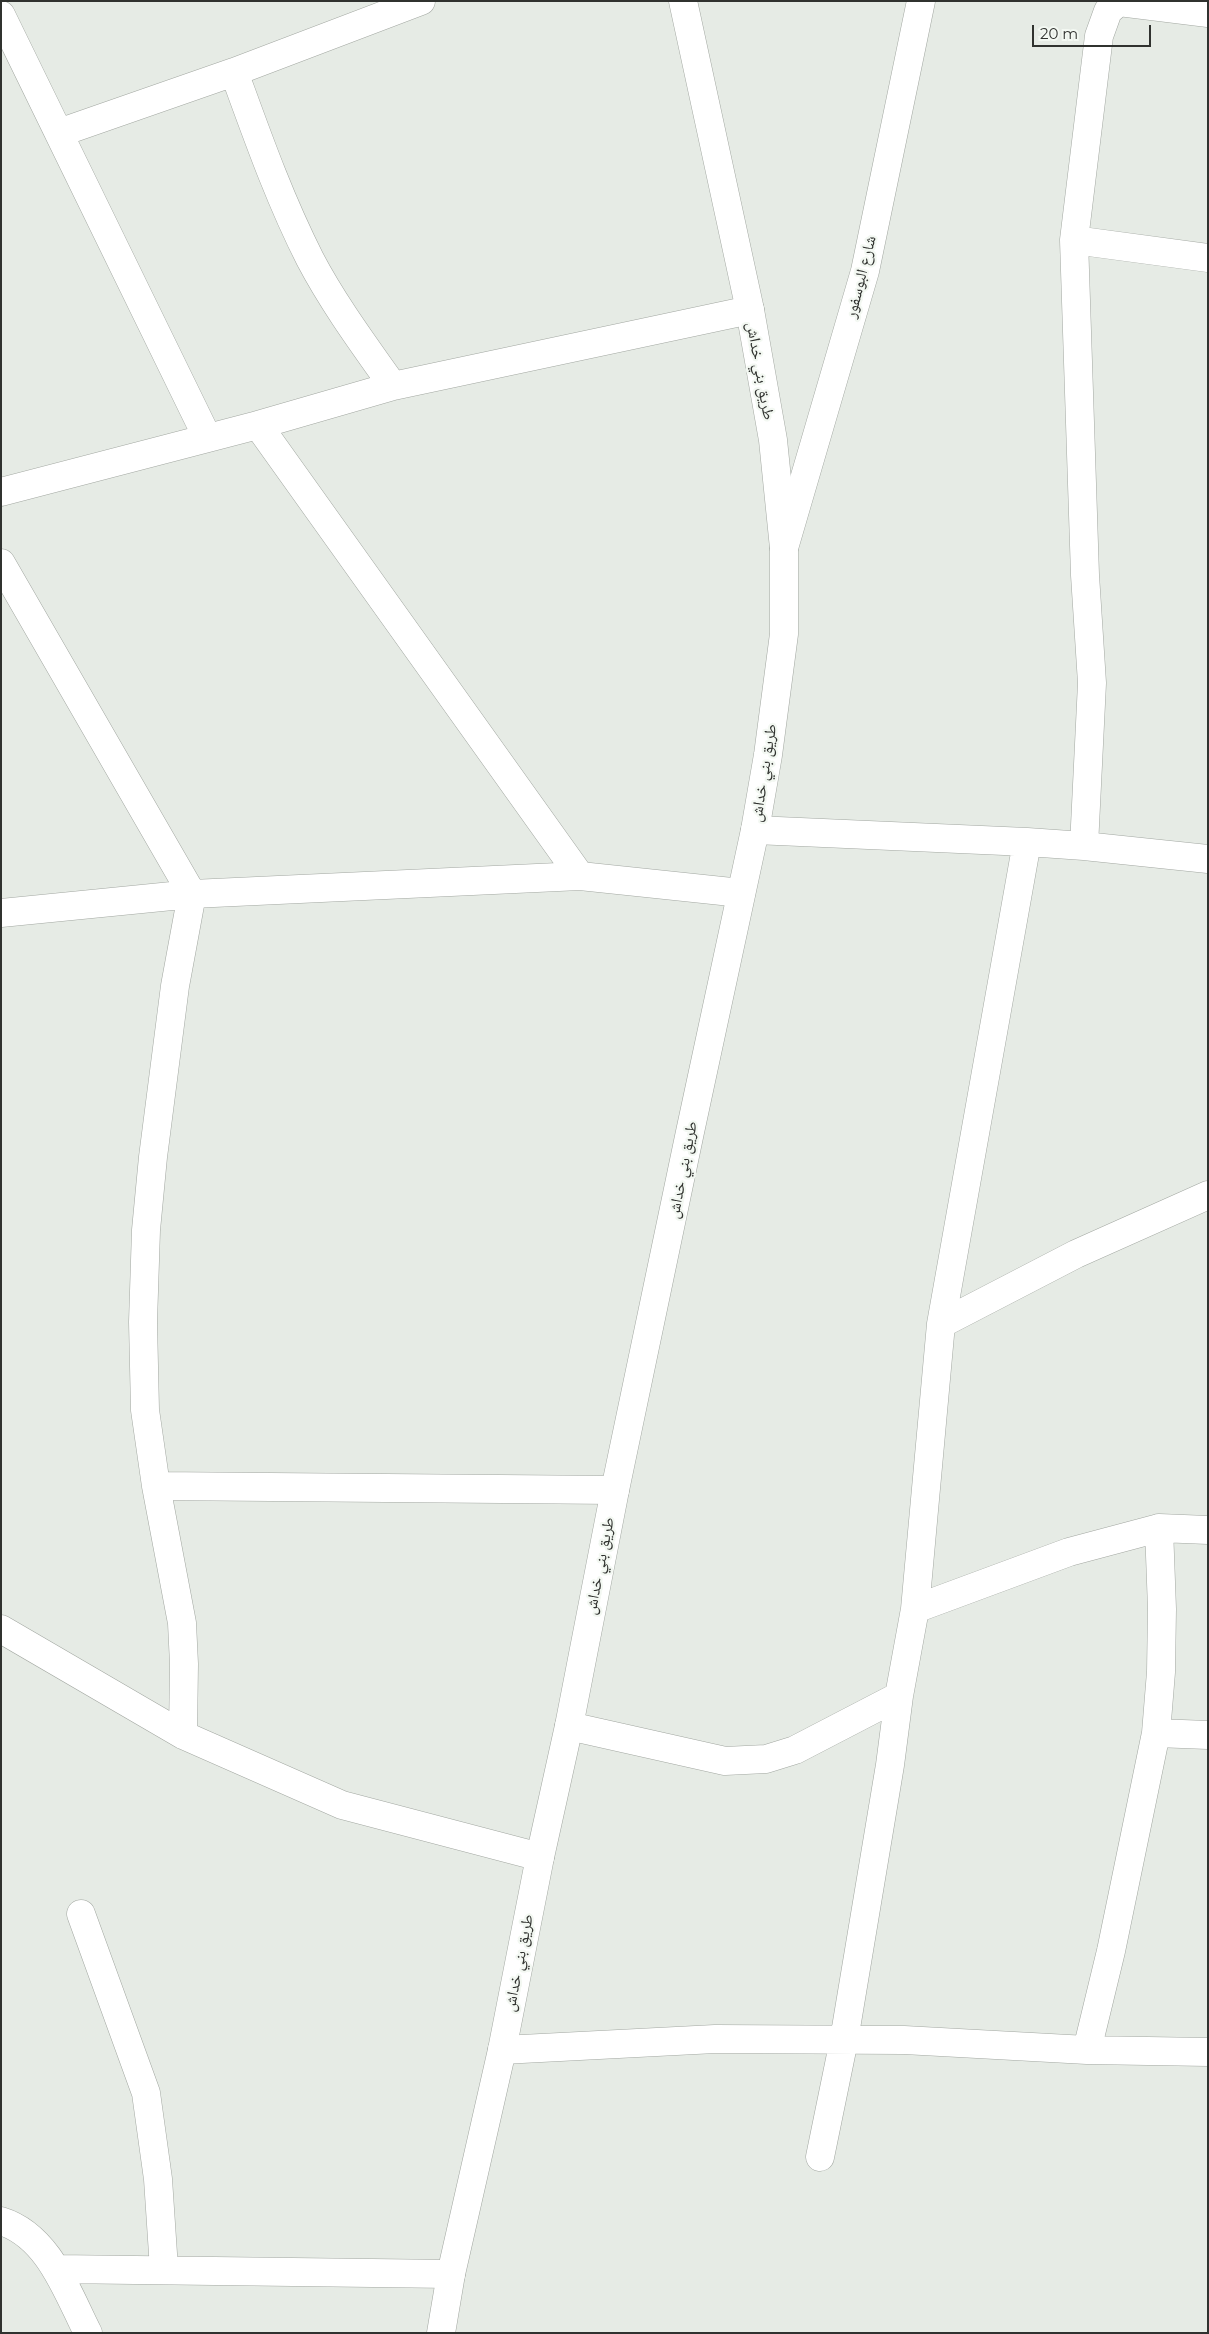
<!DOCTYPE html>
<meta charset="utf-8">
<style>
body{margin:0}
#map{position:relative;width:1209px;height:2334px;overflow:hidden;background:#e6ebe5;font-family:Montserrat,sans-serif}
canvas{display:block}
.frame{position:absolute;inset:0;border:2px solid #30322f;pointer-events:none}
.scale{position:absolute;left:1032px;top:25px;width:119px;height:22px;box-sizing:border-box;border:2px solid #30322f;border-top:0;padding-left:6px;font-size:15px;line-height:18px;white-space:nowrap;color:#30322f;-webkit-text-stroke:4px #f3f8f2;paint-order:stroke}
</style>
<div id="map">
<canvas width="1209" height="2334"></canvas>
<div class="frame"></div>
<div class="scale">20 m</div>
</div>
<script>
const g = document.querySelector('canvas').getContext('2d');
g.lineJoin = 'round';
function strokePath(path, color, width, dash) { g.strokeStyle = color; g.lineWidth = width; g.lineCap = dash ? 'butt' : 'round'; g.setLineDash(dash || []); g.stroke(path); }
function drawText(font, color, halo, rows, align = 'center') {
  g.font = font + ' Montserrat,"Noto Naskh Arabic",sans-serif'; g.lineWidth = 4.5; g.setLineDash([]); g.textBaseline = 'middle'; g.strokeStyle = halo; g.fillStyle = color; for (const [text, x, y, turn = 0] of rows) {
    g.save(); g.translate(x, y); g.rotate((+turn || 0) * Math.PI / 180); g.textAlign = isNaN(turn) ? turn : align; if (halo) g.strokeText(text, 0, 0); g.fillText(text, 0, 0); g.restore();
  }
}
const street = new Path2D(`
 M1119,2L1208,13
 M1,15L207,437
 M234,72C257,135 279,198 310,259C333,303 364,345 393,386
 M59,133L234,72L421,1
 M1074,240L1208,258
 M258,425L580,876
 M1,492L258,425L393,386L750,310
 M784,548L865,271L921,1
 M1,563L192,894L175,986L153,1157L146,1230L143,1322L145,1410L156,1486L182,1623L184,1664L183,1735
 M755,830L1027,842L1084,846L1208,859
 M1084,846L1092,683L1085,575L1074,240L1099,36L1108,11L1120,1
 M1,913L192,894L580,876L741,893
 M941,1324L1076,1254L1208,1195
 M156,1486L615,1490
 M915,1609L1069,1552L1159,1528L1208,1530
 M1,1629L183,1735L342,1805L540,1857
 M569,1726L725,1761L766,1759L795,1750L899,1696
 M1156,1733L1208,1735
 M81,1914L146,2093L158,2179L164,2269
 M502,2050L715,2039L904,2040L1087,2050L1208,2052
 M1087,2050L1111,1951L1156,1733L1161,1672L1162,1609L1159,1528
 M820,2157L844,2040L890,1765L899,1696L915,1609L941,1324L1027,842
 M1,2221C49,2236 67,2292 88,2333
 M56,2269L451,2274`);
const secondary = new Path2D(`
 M441,2333L451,2274L502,2050L540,1857L569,1726L615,1490L690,1132L755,830L768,755L784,634V548L773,440L750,310L683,1`);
strokePath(street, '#a2a7a1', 29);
strokePath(secondary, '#a2a7a1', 29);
strokePath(street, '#fff', 28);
strokePath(secondary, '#fff', 28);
drawText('16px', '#30322f', '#f3f8f2', [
 ["شارع البوسفور",861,277,-76],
 ["طريق بني خداش",760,371,80],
 ["طريق بني خداش",764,773,-81],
 ["طريق بني خداش",683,1170,-79],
 ["طريق بني خداش",600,1566,-79],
 ["طريق بني خداش",519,1963,-79]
]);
</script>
